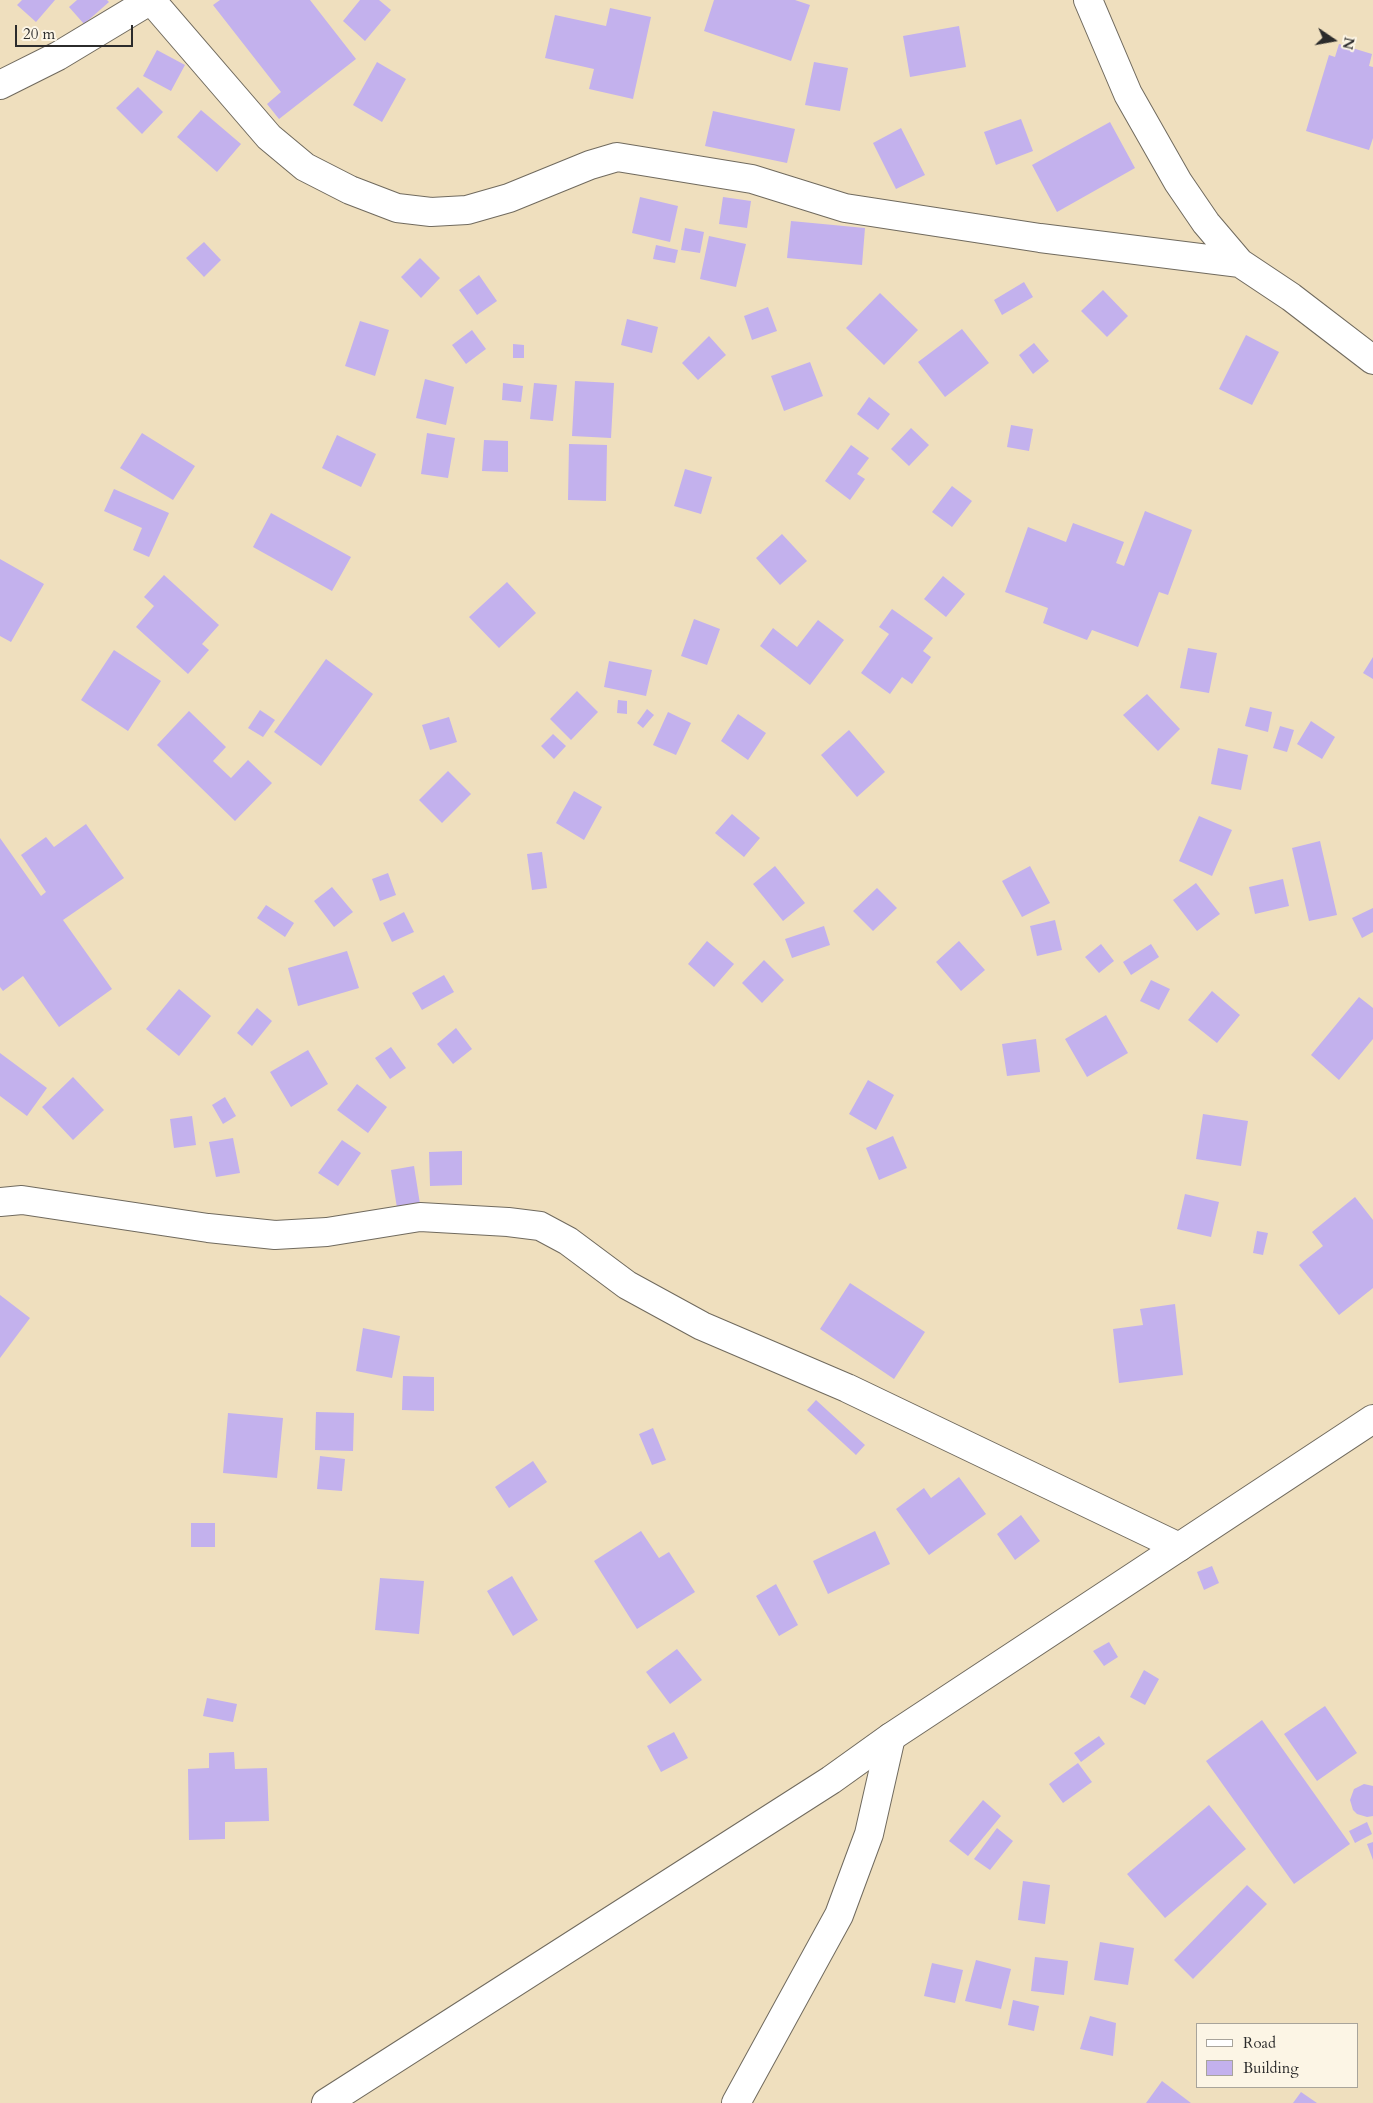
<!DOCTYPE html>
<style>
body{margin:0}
#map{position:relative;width:1373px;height:2103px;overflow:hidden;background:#efdfbe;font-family:Cardo,serif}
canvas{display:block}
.legend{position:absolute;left:1196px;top:2023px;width:162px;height:65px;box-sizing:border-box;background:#fcf5e5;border:1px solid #a8a49b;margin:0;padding:6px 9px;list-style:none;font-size:15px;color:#2b2b2b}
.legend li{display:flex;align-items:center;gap:10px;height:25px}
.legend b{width:25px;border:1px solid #a8a49b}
.north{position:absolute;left:1308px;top:15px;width:50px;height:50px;-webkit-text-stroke:4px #fcf5e5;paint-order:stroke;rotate:102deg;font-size:14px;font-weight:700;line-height:20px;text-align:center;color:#2b2b2b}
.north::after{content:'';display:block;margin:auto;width:18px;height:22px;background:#2b2b2b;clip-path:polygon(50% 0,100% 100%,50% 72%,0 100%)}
.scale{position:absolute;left:15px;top:25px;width:118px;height:22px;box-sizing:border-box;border:2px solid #2b2b2b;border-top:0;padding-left:6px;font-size:15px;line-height:18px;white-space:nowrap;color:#2b2b2b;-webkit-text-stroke:4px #fcf5e5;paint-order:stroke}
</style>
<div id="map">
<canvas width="1373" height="2103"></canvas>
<ul class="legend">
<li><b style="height:6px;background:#fff"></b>Road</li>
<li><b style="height:14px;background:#c3b1ed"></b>Building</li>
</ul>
<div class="north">N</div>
<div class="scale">20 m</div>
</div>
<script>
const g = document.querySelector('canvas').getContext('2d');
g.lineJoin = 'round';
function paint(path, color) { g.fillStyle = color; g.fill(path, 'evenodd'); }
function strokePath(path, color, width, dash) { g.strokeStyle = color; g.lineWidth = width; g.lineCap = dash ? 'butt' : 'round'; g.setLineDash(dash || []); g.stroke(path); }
paint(new Path2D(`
 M22,0H55L36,22L17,5Z
 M77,0H107L109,2L84,24L69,7Z
 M220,0H310L356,59L279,119L267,104L281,92L213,5Z
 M360,0H379L391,10L365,41L343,21Z
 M714,0H795L810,5L791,61L704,31Z
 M610,8L651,17L633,99L589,89L594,69L545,58L555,15L606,26Z
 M959,26L966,67L910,77L903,36Z
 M1339,44L1372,54L1369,66L1373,67V138L1369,150L1306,131L1329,55L1335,57Z
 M157,50L185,65L171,91L143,76Z
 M377,62L406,79L382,122L353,105Z
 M814,62L848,68L840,111L805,105Z
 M138,87L163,112L142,134L116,108Z
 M201,110L241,144L217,172L177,137Z
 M713,111L795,129L787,163L705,146Z
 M1021,119L1033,151L996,165L984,132Z
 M1110,122L1135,168L1057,212L1032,165Z
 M901,128L925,175L896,189L873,143Z
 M640,197L678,206L670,242L632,233Z
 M723,197L751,201L747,228L719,224Z
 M791,221L865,228L862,265L787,258Z
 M685,228L704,232L700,253L681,250Z
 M709,236L746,244L736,287L700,279Z
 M204,242L221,260L204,277L186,258Z
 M656,245L678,250L675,263L653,259Z
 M420,258L440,278L421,298L401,277Z
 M479,275L497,301L477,315L459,290Z
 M1024,282L1033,297L1002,315L994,300Z
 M1103,290L1128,316L1107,337L1081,311Z
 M880,293L918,330L884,365L846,328Z
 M768,307L777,331L752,340L744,316Z
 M627,319L658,327L652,353L621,345Z
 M360,321L389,330L375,376L345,366Z
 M962,329L989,363L945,397L918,362Z
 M472,330L486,349L466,364L452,345Z
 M1246,335L1279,352L1252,405L1219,389Z
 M709,336L726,355L698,380L682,363Z
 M1034,343L1049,361L1033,374L1019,355Z
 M513,344L524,345V358H513Z
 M810,362L823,396L784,411L771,376Z
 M425,379L454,387L446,425L416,418Z
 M575,381L614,383L611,438L572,436Z
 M503,383L523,386L521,402L502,400Z
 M534,383L557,385L553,421L530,419Z
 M869,397L890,414L878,430L857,414Z
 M1011,425L1033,429L1029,451L1007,447Z
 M911,428L929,445L909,466L891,449Z
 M142,433L195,466L173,500L120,468Z
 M427,433L455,438L448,478L421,474Z
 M337,435L376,454L361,487L322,468Z
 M484,440L508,441V472L482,471Z
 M569,444L607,445L606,501L568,500Z
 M851,445L869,458L857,474L865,479L850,500L825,481Z
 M685,469L712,477L701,514L674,506Z
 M952,486L972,501L952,527L932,512Z
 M114,489L169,513L149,557L133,550L142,528L104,511Z
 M1145,511L1192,530L1168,595L1159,592L1138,647L1092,630L1087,640L1043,623L1048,608L1005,592L1028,527L1066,542L1073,523L1124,542L1116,563L1124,566Z
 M271,513L351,557L332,591L253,547Z
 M782,534L807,561L780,585L756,558Z
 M0,559L44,584L11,642L0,636Z
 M164,575L219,625L202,644L209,650L188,674L136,627L154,606L144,597Z
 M943,576L965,594L946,617L924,599Z
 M507,582L536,613L499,648L469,617Z
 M892,609L933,638L923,651L931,657L912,684L902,677L890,694L861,673L889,634L879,627Z
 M694,619L720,629L707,665L681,656Z
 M818,620L844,640L810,685L760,646L773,628L797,647Z
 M1188,648L1217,653L1209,693L1180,688Z
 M114,650L161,681L128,731L81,700Z
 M1373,657V679L1363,673Z
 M326,659L373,694L321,766L274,732Z
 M609,661L652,670L646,696L604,687Z
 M577,691L598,712L571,740L550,719Z
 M1147,694L1180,729L1158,751L1123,715Z
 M618,700L627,701V714L617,713Z
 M1250,707L1272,712L1268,732L1245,726Z
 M647,709L654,715L643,728L637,723Z
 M260,710L275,720L263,737L248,728Z
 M189,711L226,747L213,761L231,778L248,760L272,783L235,821L157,745Z
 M668,712L691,723L676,755L653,745Z
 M738,714L766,733L748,760L721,741Z
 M449,717L457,742L430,750L422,725Z
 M1311,721L1335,737L1322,759L1297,744Z
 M1280,726L1294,730L1287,752L1273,748Z
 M849,730L885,772L857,797L821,755Z
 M553,734L566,746L554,759L541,746Z
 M1218,748L1248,755L1241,790L1211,784Z
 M448,771L471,794L442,823L419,800Z
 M574,791L602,807L584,840L556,823Z
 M732,814L760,838L744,857L715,833Z
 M1199,816L1232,830L1212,876L1179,861Z
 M86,824L124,878L63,920L112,989L59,1027L23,976L3,991L0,987V838L41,896L46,892L21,855L46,837L54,847Z
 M1320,841L1337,915L1309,921L1292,848Z
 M542,852L547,888L532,890L527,854Z
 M775,866L805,903L783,921L753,884Z
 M1030,866L1050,903L1022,917L1002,881Z
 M388,873L396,895L380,901L372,879Z
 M1283,879L1289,906L1255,914L1249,887Z
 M1196,883L1220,914L1197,931L1173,900Z
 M332,887L353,912L334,927L314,901Z
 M877,888L897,908L873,931L853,911Z
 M266,905L294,923L285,937L257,918Z
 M1373,908V932L1362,938L1352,918Z
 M404,912L414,932L392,942L383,923Z
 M1055,920L1062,950L1037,956L1030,926Z
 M824,926L830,945L792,958L785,939Z
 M707,941L734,964L714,987L688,964Z
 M959,941L985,970L961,991L936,962Z
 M1101,944L1114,961L1099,973L1085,957Z
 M1151,944L1159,957L1131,975L1123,962Z
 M347,951L359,988L298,1006L288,968Z
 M764,960L784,980L762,1003L742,983Z
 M444,975L454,992L422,1010L412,993Z
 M1151,980L1170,989L1159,1010L1140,1001Z
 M179,989L211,1016L179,1056L146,1029Z
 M1212,991L1240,1015L1217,1043L1188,1020Z
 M1359,997L1373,1008V1039L1339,1080L1311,1055Z
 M257,1008L272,1021L252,1046L237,1033Z
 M1106,1015L1128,1053L1087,1077L1065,1039Z
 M456,1028L472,1049L453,1064L437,1044Z
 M1036,1039L1040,1072L1007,1076L1002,1044Z
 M391,1047L406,1068L390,1079L375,1058Z
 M308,1050L328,1084L291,1107L270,1072Z
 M0,1053L47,1088L27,1116L0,1096Z
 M73,1077L104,1110L73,1140L42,1107Z
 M868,1080L894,1095L876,1130L849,1114Z
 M357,1084L387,1107L368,1133L337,1110Z
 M225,1097L236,1116L223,1124L212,1105Z
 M1203,1114L1248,1121L1241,1166L1196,1159Z
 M192,1116L196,1145L174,1148L170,1119Z
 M893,1136L907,1168L879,1180L866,1148Z
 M233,1138L240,1173L216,1177L209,1142Z
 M342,1140L361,1153L338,1186L318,1173Z
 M462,1151V1185L430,1186L429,1152Z
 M414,1166L420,1204L397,1208L391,1170Z
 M1185,1194L1219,1202L1211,1237L1177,1229Z
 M1355,1197L1373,1220V1288L1339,1315L1299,1265L1323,1246L1312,1232Z
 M1257,1231L1268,1233L1263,1255L1253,1253Z
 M850,1283L925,1332L894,1379L820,1329Z
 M0,1295L30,1318L0,1358Z
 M1175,1304L1183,1375L1119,1383L1113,1329L1143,1325L1140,1309Z
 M363,1328L400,1336L392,1378L356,1371Z
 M403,1376L434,1377V1411L402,1410Z
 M816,1400L865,1445L856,1455L807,1410Z
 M316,1412L354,1413L353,1451L315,1450Z
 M228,1413L283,1418L277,1478L223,1473Z
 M653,1428L666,1460L652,1465L639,1434Z
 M320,1456L345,1459L342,1491L317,1489Z
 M533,1461L547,1482L509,1508L495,1487Z
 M959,1477L986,1514L929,1555L896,1509L924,1488L931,1498Z
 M1021,1515L1040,1541L1015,1560L997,1534Z
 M191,1523H215V1547H191Z
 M641,1531L659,1558L669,1552L695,1592L637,1629L594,1561Z
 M875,1531L890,1564L828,1594L813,1561Z
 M1212,1566L1219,1583L1204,1590L1197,1572Z
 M512,1576L538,1620L513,1636L487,1591Z
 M380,1578L424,1581L419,1634L375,1630Z
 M776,1584L798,1625L779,1636L756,1596Z
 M1109,1642L1118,1657L1104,1666L1093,1651Z
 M677,1649L702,1680L670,1704L646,1672Z
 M1144,1670L1159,1679L1145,1705L1130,1697Z
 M207,1698L237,1704L233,1722L203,1716Z
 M1325,1706L1357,1753L1317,1781L1284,1734Z
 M1262,1720L1350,1844L1294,1884L1206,1761Z
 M674,1732L688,1758L661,1772L647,1746Z
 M1099,1736L1105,1744L1081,1762L1074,1753Z
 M234,1752L235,1769L267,1768L269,1821L225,1822V1839L189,1840L188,1769L209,1768V1753Z
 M1078,1763L1092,1782L1063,1803L1049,1784Z
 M1364,1784L1373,1786V1816L1367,1817L1357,1814L1353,1810L1350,1800L1354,1789Z
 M983,1800L1001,1816L968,1856L949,1841Z
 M1209,1805L1246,1849L1165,1918L1127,1874Z
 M1367,1822L1372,1834L1355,1843L1349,1831Z
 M997,1828L1013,1841L990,1870L974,1859Z
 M1373,1842V1860L1367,1844Z
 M1023,1881L1050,1885L1045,1924L1018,1920Z
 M1247,1885L1267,1904L1193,1979L1174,1960Z
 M1100,1942L1134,1948L1128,1985L1094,1980Z
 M1035,1957L1068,1961L1064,1995L1031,1991Z
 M976,1960L1011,1969L1001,2009L965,2001Z
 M932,1963L963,1970L955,2003L924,1996Z
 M1013,2000L1039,2006L1034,2031L1008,2025Z
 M1090,2016L1116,2023L1113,2056L1080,2049Z
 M1162,2081L1191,2103H1146Z
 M1301,2092L1317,2103H1293Z`), '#c3b1ed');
const minor = new Path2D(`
 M151,0L269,137L305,167L350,190L397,208L431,212L467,210L509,198L590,165L617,157L752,179L845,208L1040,238L1240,263
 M1088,0L1128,94L1178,182L1206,223L1240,263L1291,297L1373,360
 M0,85L58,56L151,0
 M0,1202L22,1200L208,1228L275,1235L327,1232L420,1217L508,1222L540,1226L568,1241L627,1285L702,1326L847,1388L1179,1547
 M736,2103L839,1915L869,1834L891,1737`);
const secondary = new Path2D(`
 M326,2103L831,1780L891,1737L1373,1419`);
strokePath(minor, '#706a5e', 30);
strokePath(secondary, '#706a5e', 30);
strokePath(minor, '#fff', 28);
strokePath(secondary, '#fff', 28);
</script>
